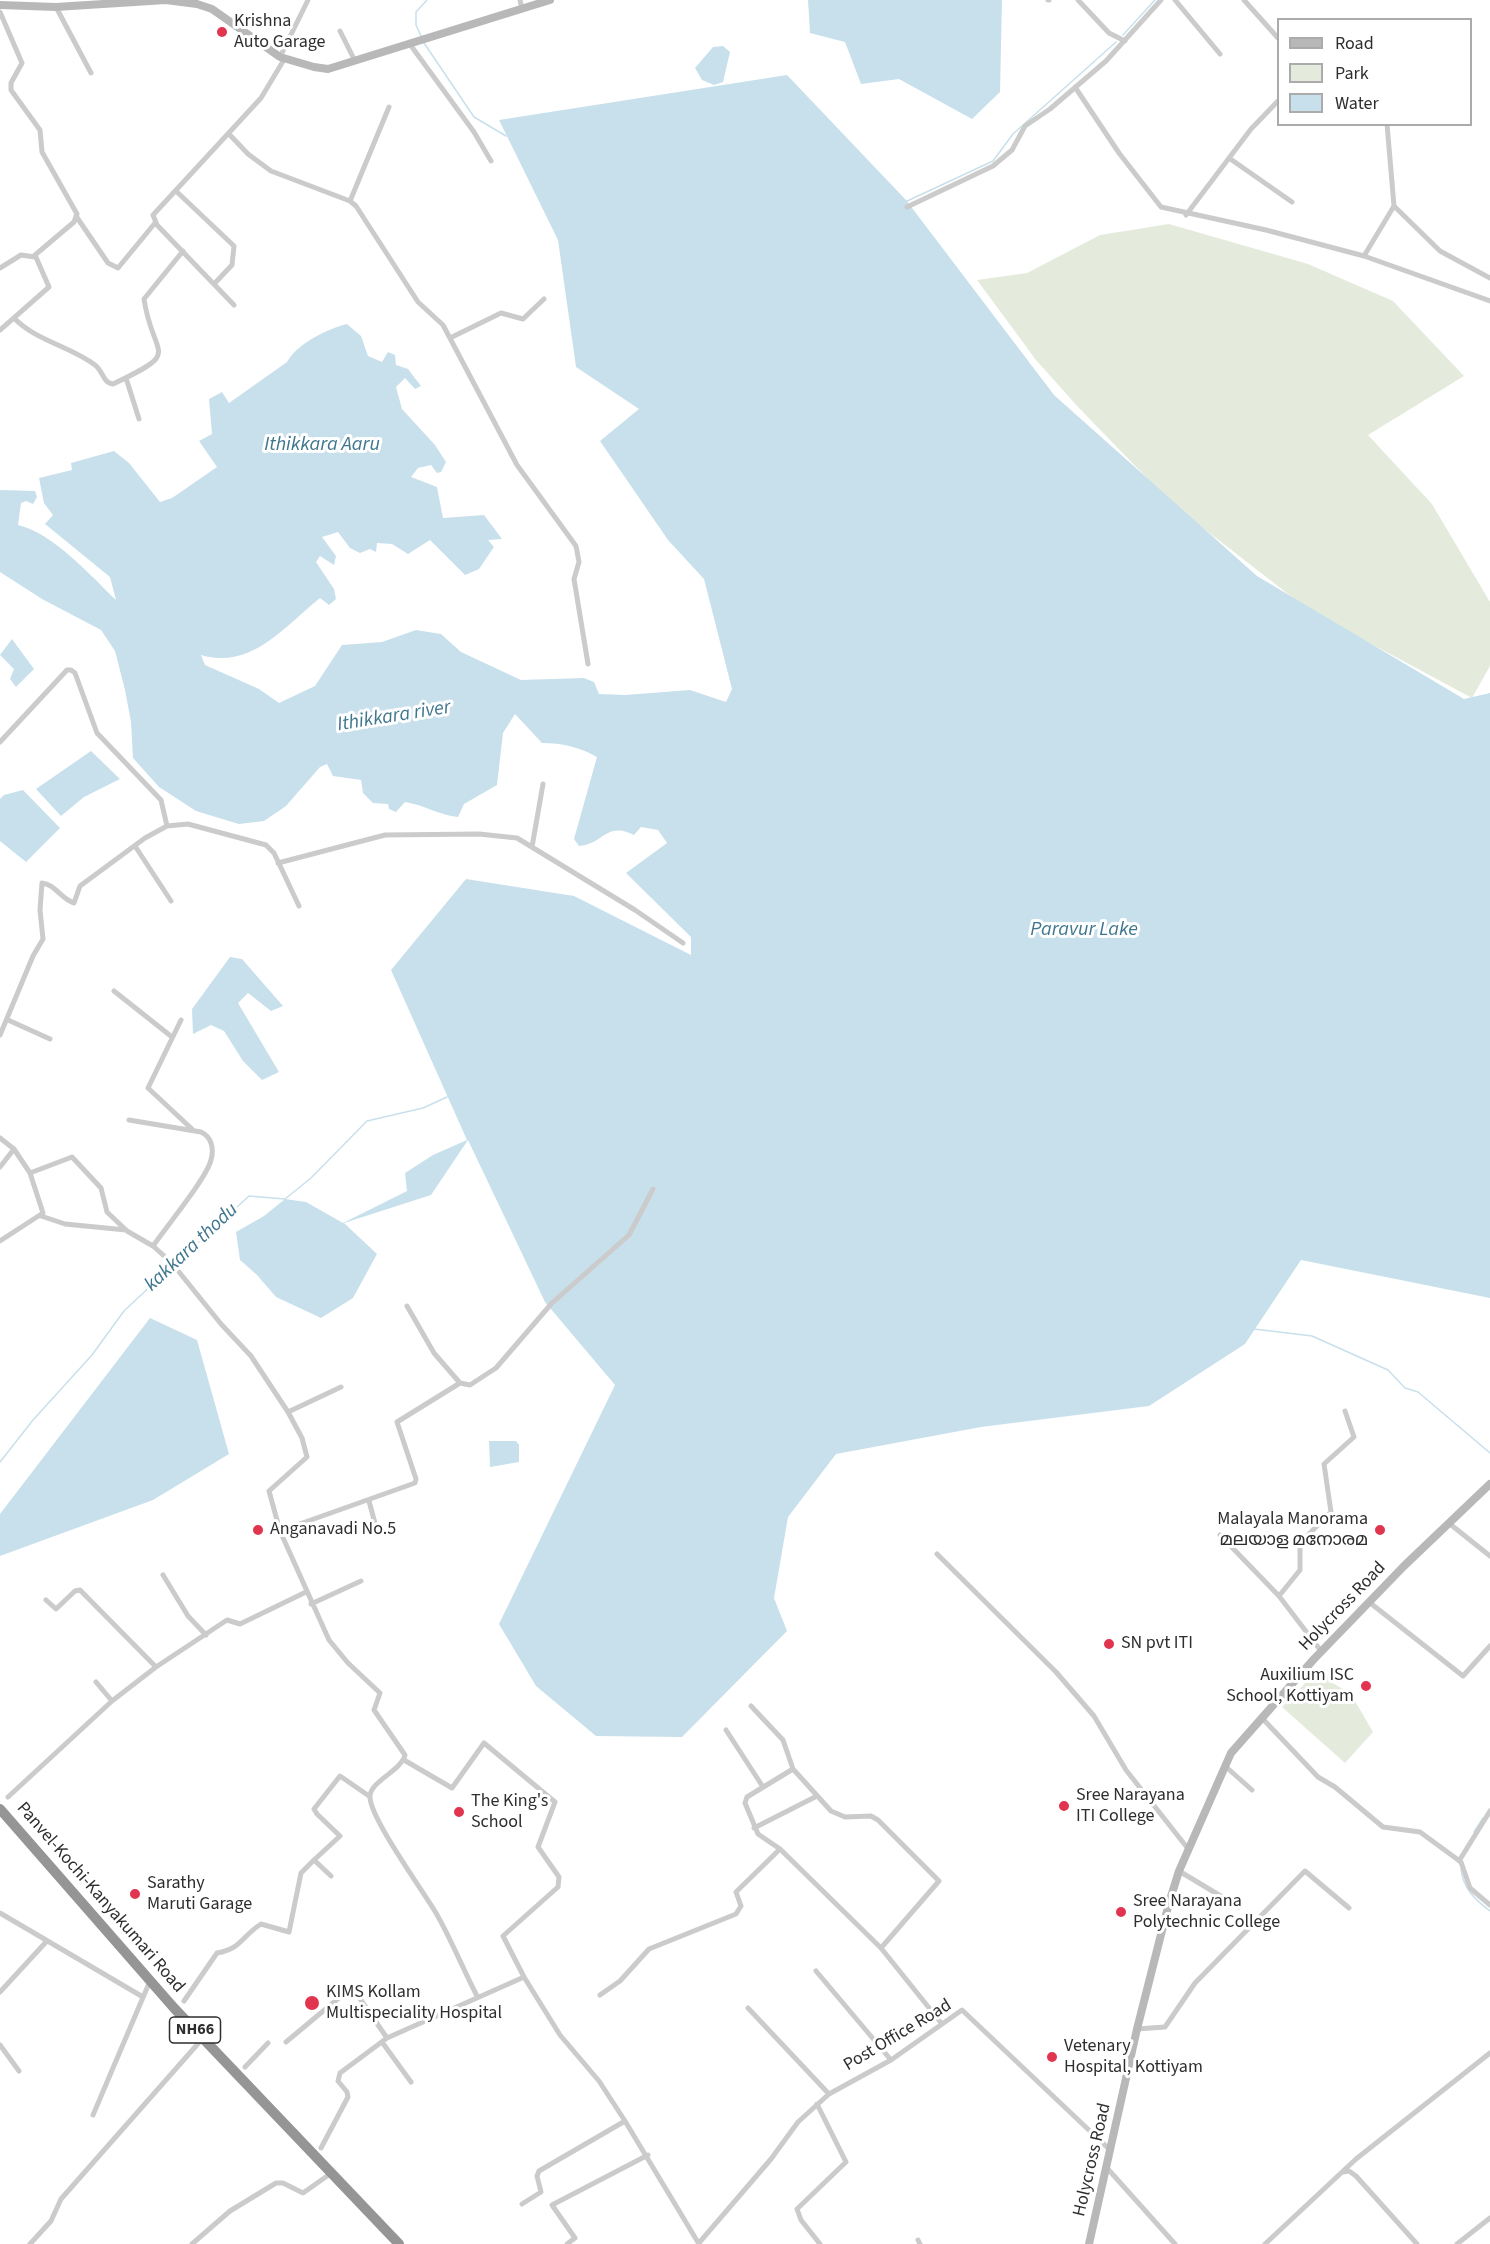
<!DOCTYPE html>
<meta charset="utf-8">
<style>
body{margin:0}
#map{position:relative;width:1490px;height:2244px;overflow:hidden;background:#fff;font-family:"Source Sans 3",sans-serif}
canvas{display:block}
.legend{position:absolute;left:1277px;top:18px;width:195px;height:108px;box-sizing:border-box;background:#fff;border:2px solid #ababab;margin:0;padding:8px 10px;list-style:none;font-size:18px;color:#2e2e2e}
.legend li{display:flex;align-items:center;gap:12px;height:30px}
.legend b{width:30px;border:2px solid #ababab}
</style>
<div id="map">
<canvas width="1490" height="2244"></canvas>
<ul class="legend">
<li><b style="height:8px;background:#b8b8b8"></b>Road</li>
<li><b style="height:16px;background:#e5ebdc"></b>Park</li>
<li><b style="height:16px;background:#c8e0eb"></b>Water</li>
</ul>
</div>
<script>
const g = document.querySelector('canvas').getContext('2d');
g.lineJoin = 'round';
function paint(path, color) { g.fillStyle = color; g.fill(path, 'evenodd'); }
function strokePath(path, color, width, dash) { g.strokeStyle = color; g.lineWidth = width; g.lineCap = dash ? 'butt' : 'round'; g.setLineDash(dash || []); g.stroke(path); }
function drawText(font, color, halo, rows, align = 'center') {
  g.font = font + ' "Source Sans 3","Noto Sans Malayalam",sans-serif'; g.lineWidth = 6; g.setLineDash([]); g.textBaseline = 'middle'; g.strokeStyle = halo; g.fillStyle = color; for (const [text, x, y, turn = 0] of rows) {
    g.save(); g.translate(x, y); g.rotate((+turn || 0) * Math.PI / 180); g.textAlign = isNaN(turn) ? turn : align; if (halo) g.strokeText(text, 0, 0); g.fillText(text, 0, 0); g.restore();
  }
}
paint(new Path2D(`
 M1169,224L1308,264L1393,301L1464,376L1368,435L1432,504L1490,602V666L1472,698L1310,611L1172,504L1079,408L1036,360L977,280L1027,273L1100,235Z
 M1320,1668L1331,1682L1346,1691L1355,1701L1373,1732L1345,1763L1282,1707Z`), '#e5ebdc');
paint(new Path2D(`
 M808,0H1002L1000,92L972,119L899,79L861,84L845,42L810,33Z
 M723,46L730,52L723,82L714,85L702,80L695,68L713,47Z
 M787,75L906,200L1054,395L1257,576L1464,699L1490,693V1298L1301,1260L1245,1344L1149,1406L981,1427L836,1454L788,1517L774,1598L787,1631L682,1737L596,1736L536,1686L499,1624L615,1385L545,1302L468,1140L431,1195L344,1223L377,1254L353,1298L321,1318L276,1297L257,1275L240,1260L236,1232L264,1216L285,1199L306,1202L343,1223L407,1191L405,1173L433,1155L467,1140L391,970L466,879L574,896L691,955V937L626,873L667,843L658,830L641,827L634,835C606,821 604,844 579,846L574,839L597,757C579,747 562,743 542,743L515,714L503,733L497,785L464,804L458,817C439,815 424,805 405,802L396,812L389,809L388,804L373,803L363,793L361,780L333,776L327,764L320,767L286,806L264,821L239,824L196,811L159,787L133,758L131,722L125,690L115,651L101,630L42,599L0,572V490L35,491L37,497L33,504L26,501L21,503L18,525C53,533 90,575 116,600L110,577L45,524L53,515L44,503L39,478L72,470L71,463L114,451L129,463L160,502L172,498L217,467L199,441L212,434L209,399L222,392L229,403L287,362C298,343 327,329 347,324L361,336L368,356L382,362L388,352L395,355L396,365L408,369L421,386L415,389L405,378L396,387L402,409L435,445L446,462L441,472L437,473L431,465L418,468L411,477L437,487L443,518L484,515L502,539L488,540L494,547L479,569L465,575L430,540L408,554L392,544L377,543L376,552L370,549L360,553L350,548L338,532L322,537L336,556L334,565L320,556L316,562L334,589L336,599L329,605L320,598C284,627 251,670 201,655L205,665L259,689L279,703L315,686L342,645L382,642L416,630L441,634L461,652L521,680L584,678L594,682L599,694L625,695L690,690L726,702L732,689L704,579L668,540L600,441L639,409L576,367L558,240L499,120Z
 M12,639L34,669L16,687L10,679L14,669L0,655Z
 M91,751L120,779L84,797L61,816L36,789Z
 M23,790L60,828L26,862L0,841V799L4,795Z
 M230,957L242,959L283,1006L271,1011L248,993L238,1003L279,1072L262,1080L243,1061L224,1031L211,1025L193,1034L192,1009Z
 M150,1318L197,1340L229,1454L153,1500L0,1556V1514Z
 M489,1441H516L519,1445V1462L490,1467Z`), '#c8e0eb');
strokePath(new Path2D(`
 M1123,35L1155,0
 M421,36L416,25V12L427,0
 M424,43L474,117L506,136
 M905,202L993,161L1013,134L1116,42
 M175,1264L249,1196L285,1199L311,1178L367,1121L423,1108L447,1097
 M1254,1329L1312,1336L1388,1370L1405,1388L1418,1392L1490,1453
 M0,1462L33,1420L92,1355L124,1311L171,1267
 M1474,1832L1483,1818
 M1461,1869C1463,1888 1475,1900 1490,1911`), '#c8e0eb', 1.5);
strokePath(new Path2D(`
 M520,0L522,9
 M1048,0H1049
 M1078,0L1109,33L1125,41
 M1175,0L1220,54
 M1244,0L1278,38
 M56,7L91,73
 M0,12L22,63L11,83V90L40,130L42,152L77,214L74,222L35,255L49,287L0,330
 M340,31L355,61
 M409,43L474,132L491,161
 M280,57L308,0
 M1075,87L1119,153L1161,207L1266,230L1364,256L1490,301
 M1387,124L1394,206L1440,251L1490,278
 M229,134L248,154L271,171L350,201L356,206L418,302L443,325L517,465L576,546L579,562L574,579L588,664
 M1229,158L1292,202
 M176,191L234,246L232,265L214,284
 M350,201L389,107
 M907,207L993,166L1012,150L1025,126L1050,109L1106,61L1161,0
 M1186,215L1251,129L1278,101
 M76,216L108,263L118,268L155,223
 M1364,256L1394,206
 M0,268L21,255L35,257
 M234,305L157,225L153,215L261,98L285,58
 M14,318C36,341 70,346 95,365C103,371 103,383 113,384C184,350 153,360 144,299L183,251
 M450,338L501,313L523,319L544,299
 M126,378L139,419
 M0,742L67,670H71L75,673L97,733L161,800L167,826
 M135,846L171,901
 M532,847L543,784
 M278,863L385,835L479,834L517,838L635,910L683,943
 M114,991L172,1037
 M8,1020L50,1039
 M181,1020L148,1088L193,1130
 M0,1035L33,956L43,939L40,910L42,883C55,884 61,899 74,903L80,886L145,838L167,826L188,824L266,845L274,853L299,906
 M129,1120L201,1132C212,1137 214,1149 211,1160C206,1179 166,1227 153,1246
 M0,1138L14,1149L0,1167
 M14,1149L30,1173L72,1157L101,1188L107,1212L127,1231L153,1246L171,1262L221,1324L251,1356L288,1412L302,1438L307,1457L269,1491L280,1531L329,1640L348,1663L380,1693L374,1710L405,1755C401,1771 369,1782 370,1797C370,1818 423,1891 436,1913C451,1939 463,1969 477,1996
 M41,1216L65,1224L126,1230
 M0,1241L43,1213L30,1173
 M407,1306L434,1353L460,1383
 M288,1412L341,1387
 M369,1501L377,1531
 M1450,1524L1490,1556
 M280,1531L415,1483L416,1479L397,1422L460,1383L470,1385L496,1368L552,1303L629,1235L653,1189
 M1220,1535L1279,1596L1321,1651
 M937,1554L1056,1672L1094,1716L1126,1770L1189,1850
 M163,1575L188,1616L206,1635
 M1279,1596L1300,1570V1543L1331,1512L1324,1464L1354,1437L1345,1411
 M46,1600L56,1609L75,1591L80,1590L156,1667
 M1369,1602L1463,1676L1490,1646
 M311,1604L361,1581
 M96,1682L112,1701
 M751,1706L783,1740L793,1769L831,1811L845,1817L871,1816L878,1820L939,1881L881,1948
 M1261,1717L1318,1777L1335,1787L1383,1827L1420,1832L1461,1862L1470,1888L1490,1905
 M726,1730L763,1787
 M404,1760L452,1788L484,1743L555,1802L538,1847L559,1877L558,1887L503,1936L524,1977
 M1225,1766L1252,1790
 M793,1769L747,1797L745,1803L758,1834L780,1849L881,1948L942,2024
 M8,1797L112,1701L156,1667L227,1620L240,1624L306,1592
 M754,1828L817,1796
 M1459,1861L1490,1811
 M1179,1871L1239,1907
 M331,1876L314,1860L340,1836L317,1814L314,1809L340,1776L369,1796
 M0,1913L143,1997
 M816,1971L891,2060
 M0,1992L46,1942
 M600,1995L620,1981L649,1949L736,1914L741,1906L736,1892L780,1849
 M184,2001L217,1953C241,1949 241,1937 261,1924L289,1932L301,1873L314,1860
 M1137,2029L1165,2027L1195,1983L1305,1871L1349,1908
 M286,2042L352,1987L387,2038
 M382,2042L411,2082
 M0,2045L19,2071
 M245,2067L268,2043
 M829,2094L891,2060L962,2010L1110,2150
 M817,2104L846,2162L797,2209L801,2220L820,2244
 M93,2115L150,1981
 M321,2148L348,2097L347,2092L338,2081L340,2073L387,2038L524,1977L560,2035L599,2081L625,2121L699,2244
 M1107,2168L1175,2244
 M1343,2172L1349,2171L1356,2176L1417,2244
 M522,2204L541,2192L537,2176L539,2171L625,2121
 M918,2240L920,2244
 M699,2243L771,2159L798,2122L829,2094L748,2008
 M30,2244L51,2221L61,2199L203,2038
 M192,2244L230,2211L276,2183H283L303,2193L330,2174
 M567,2244L575,2238L552,2205L648,2155
 M1265,2244L1356,2159L1490,2053
 M1457,2244L1490,2218`), '#cbcbcb', 5);
strokePath(new Path2D(`
 M0,5L56,7L166,0L197,4L212,9L280,57L314,67L328,69L550,0
 M1089,2244L1137,2029L1169,1903L1179,1871L1231,1753L1314,1659L1404,1566L1490,1484`), '#b8b8b8', 8);
strokePath(new Path2D(`
 M0,1809L174,2008L399,2244`), '#959595', 10);
for (const [x, y, r, color] of [
 [222,32,6,"#e1344f"],
 [258,1530,6,"#e1344f"],
 [1380,1530,6,"#e1344f"],
 [1109,1644,6,"#e1344f"],
 [1366,1686,6,"#e1344f"],
 [1064,1806,6,"#e1344f"],
 [459,1812,6,"#e1344f"],
 [135,1894,6,"#e1344f"],
 [1121,1912,6,"#e1344f"],
 [312,2003,8,"#e1344f"],
 [1052,2057,6,"#e1344f"]
]) { const dot = new Path2D(); dot.arc(x, y, r, 0, 2 * Math.PI); g.fillStyle = color; g.fill(dot); strokePath(dot, '#fff', 2); }
for (const [x, y, w] of [
 [195,2030,51]
]) { const box = new Path2D(); box.roundRect(x - w / 2, y - 13, w, 26, 4.5); g.fillStyle = '#fff'; g.fill(box); strokePath(box, '#2e2e2e', 1.5); }
drawText('bold 16px', '#2e2e2e', null, [
 ["NH66",195,2030]
]);
drawText('18px', '#2e2e2e', '#fff', [
 ["Krishna",234,22],
 ["Auto Garage",234,43],
 ["Malayala Manorama",1368,1520,"right"],
 ["മലയാള മനോരമ",1368,1541,"right"],
 ["Anganavadi No.5",270,1530],
 ["SN pvt ITI",1121,1644],
 ["Auxilium ISC",1354,1676,"right"],
 ["School, Kottiyam",1354,1697,"right"],
 ["Sree Narayana",1076,1796],
 ["ITI College",1076,1817],
 ["The King's",471,1802],
 ["School",471,1823],
 ["Sarathy",147,1884],
 ["Maruti Garage",147,1905],
 ["Sree Narayana",1133,1902],
 ["Polytechnic College",1133,1923],
 ["KIMS Kollam",326,1993],
 ["Multispeciality Hospital",326,2014],
 ["Vetenary",1064,2047],
 ["Hospital, Kottiyam",1064,2068]
], 'left');
drawText('18px', '#2e2e2e', '#fff', [
 ["Holycross Road",1343,1607,-46],
 ["Panvel-Kochi-Kanyakumari Road",100,1898,49],
 ["Post Office Road",898,2036,-31],
 ["Holycross Road",1093,2160,-77]
]);
drawText('italic 20px', '#3e768e', '#fff', [
 ["Ithikkara Aaru",322,446],
 ["Ithikkara river",394,717,-9],
 ["Paravur Lake",1084,931],
 ["kakkara thodu",192,1248,-43]
]);
</script>
